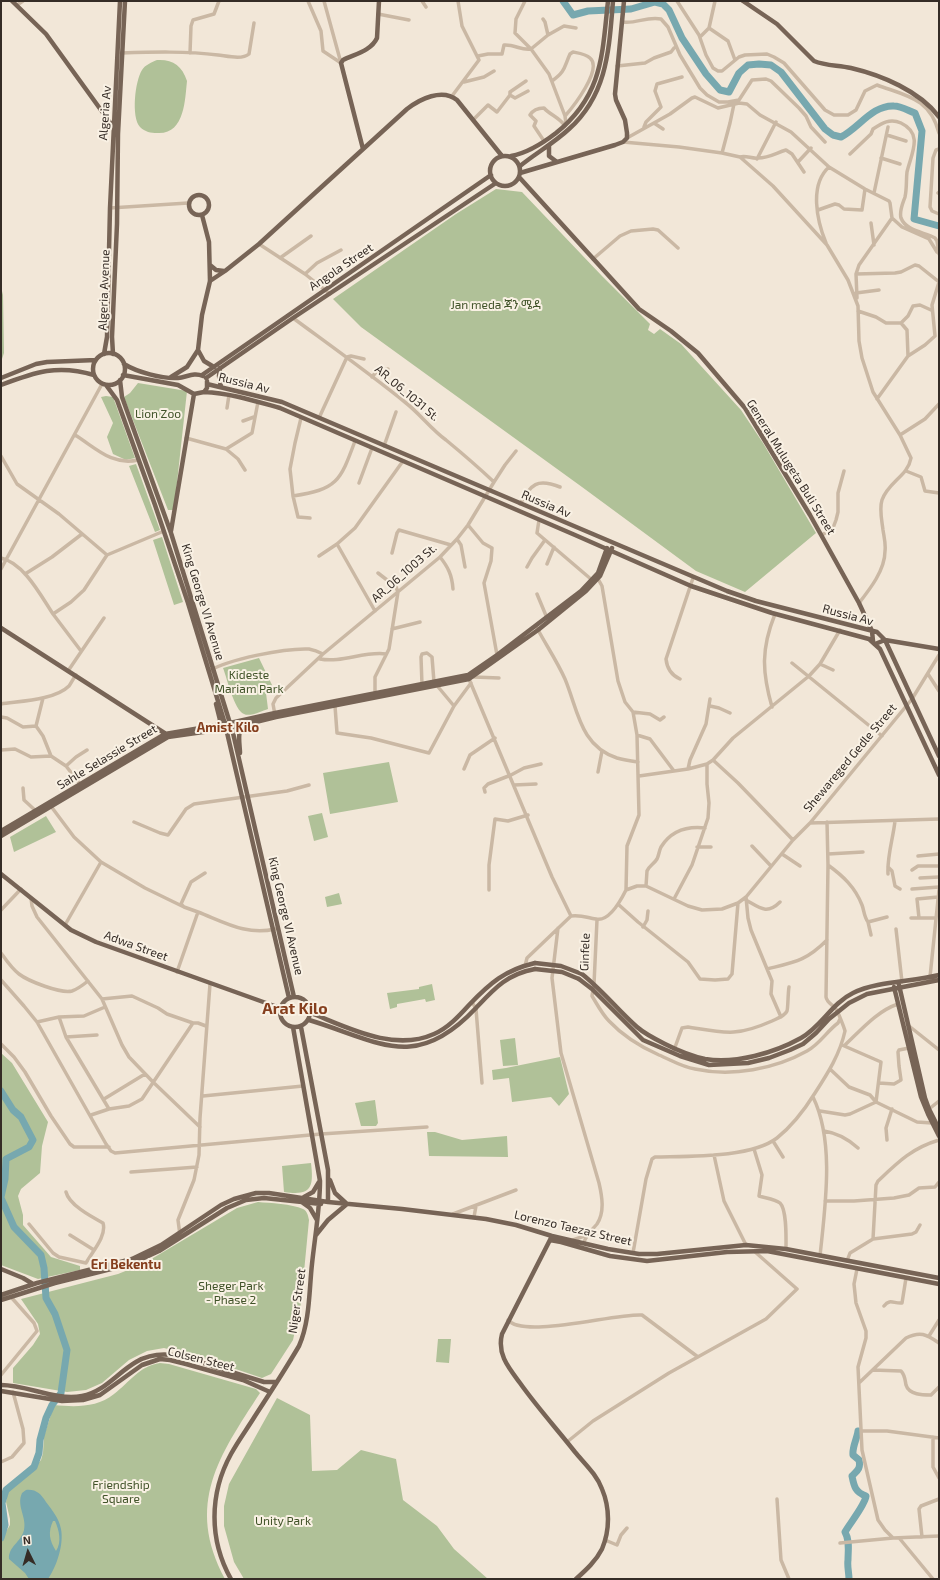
<!DOCTYPE html>
<meta charset="utf-8">
<style>
body{margin:0}
#map{position:relative;width:940px;height:1580px;overflow:hidden;background:#f2e7d8;font-family:"Exo 2",sans-serif}
canvas{display:block}
.frame{position:absolute;inset:0;border:2px solid #352c26;pointer-events:none}
.north{position:absolute;left:8px;top:1532px;width:40px;height:40px;-webkit-text-stroke:3px #f9f1e4;paint-order:stroke;rotate:355deg;font-size:11px;font-weight:700;line-height:16px;text-align:center;color:#352c26}
.north::after{content:'';display:block;margin:auto;width:14px;height:18px;background:#352c26;clip-path:polygon(50% 0,100% 100%,50% 72%,0 100%)}
</style>
<div id="map">
<canvas width="940" height="1580"></canvas>
<div class="frame"></div>
<div class="north">N</div>
</div>
<script>
const g = document.querySelector('canvas').getContext('2d');
g.lineJoin = 'round';
function paint(path, color) { g.fillStyle = color; g.fill(path, 'evenodd'); }
function strokePath(path, color, width, dash) { g.strokeStyle = color; g.lineWidth = width; g.lineCap = dash ? 'butt' : 'round'; g.setLineDash(dash || []); g.stroke(path); }
function drawText(font, color, halo, rows, align = 'center') {
  g.font = font + ' "Exo 2","Noto Sans Ethiopic",sans-serif'; g.lineWidth = 4; g.setLineDash([]); g.textBaseline = 'middle'; g.strokeStyle = halo; g.fillStyle = color; for (const [text, x, y, turn = 0] of rows) {
    g.save(); g.translate(x, y); g.rotate((+turn || 0) * Math.PI / 180); g.textAlign = isNaN(turn) ? turn : align; if (halo) g.strokeText(text, 0, 0); g.fillText(text, 0, 0); g.restore();
  }
}
paint(new Path2D(`
 M157,60C172,59 182,65 187,81C185,99 185,135 157,133C151,133 145,132 140,127C131,117 135,81 142,70C145,65 152,62 157,60Z
 M496,189L522,192L602,276L650,324L648,330L654,334L660,329L681,344L741,410L763,443L816,533L745,592L696,571L582,487L361,327L333,299L456,214Z
 M1,287L3,295L4,353L1,362Z
 M138,383L187,391L174,510H168L124,397L130,393Z
 M106,396L113,397L135,458L126,460L113,454L107,437L113,423L101,397Z
 M136,464L160,530L155,532L129,466Z
 M162,537L183,602L174,605L153,540Z
 M259,658L273,687L266,693L268,709C262,711 250,717 244,714C234,710 227,678 223,668Z
 M389,762L398,802L330,814L323,773Z
 M322,813L328,837L314,841L308,816Z
 M46,816L56,832L14,852L10,837Z
 M339,893L342,904L327,907L325,897Z
 M432,984L435,1000L426,1002L425,999L397,1004V1007L390,1009L387,993L419,989V987Z
 M515,1038L518,1065L503,1066L500,1040Z
 M1,1053L12,1063L48,1122L42,1146L40,1173L21,1189L18,1196L23,1215V1225L51,1257L80,1266V1270L38,1279L1,1265Z
 M560,1057L569,1094L559,1106L551,1097L512,1102L509,1078L493,1080L492,1070L506,1068Z
 M375,1100L378,1123L376,1126H361L355,1103Z
 M427,1132H435L462,1140L507,1136L508,1157L429,1156Z
 M311,1163C314,1188 311,1196 284,1192L282,1166Z
 M258,1202C270,1203 292,1204 303,1209C307,1211 308,1215 309,1220L301,1303L293,1340L271,1374L262,1378L209,1360L164,1348L147,1351L129,1360L102,1383L86,1390L67,1392L13,1383V1368L33,1345L40,1334L38,1324L21,1299L118,1274L143,1264L237,1208Z
 M438,1339H451L449,1363L436,1362Z
 M160,1363L169,1364L256,1389L260,1393C219,1456 185,1504 225,1579H4L1,1577V1540L10,1525V1519L6,1502L8,1490L12,1484L29,1473L41,1460L43,1453L44,1436L54,1405C74,1407 97,1408 114,1394C130,1382 139,1366 160,1363Z
 M277,1398L310,1415L312,1471L337,1470L361,1450L396,1459L403,1500L437,1526L454,1549L488,1579H244L234,1562L224,1526V1506L229,1484Z`), '#b0c198');
paint(new Path2D(`
 M26,1490C36,1489 41,1494 46,1502C52,1510 59,1518 61,1529C64,1544 57,1566 48,1579H29L25,1573L9,1559C8,1547 21,1542 24,1530C27,1517 16,1506 22,1493ZM53,1521H55C59,1530 62,1542 56,1551C49,1540 48,1532 53,1521Z`), '#77a8af');
strokePath(new Path2D(`
 M563,1L573,15L588,11L631,9L655,2L663,4L669,10L682,38L706,74L720,90L729,92L739,73L748,65L759,64L771,65L781,72L825,129L833,135L841,137C859,128 872,105 894,106C901,106 909,111 915,113L922,131L914,219L939,226
 M1,1091L13,1110L21,1117L33,1140L29,1147L6,1159L5,1179L1,1197
 M1,1198L14,1227L41,1255L44,1268L46,1298L55,1314L67,1350L61,1393L52,1405L46,1418L40,1440L39,1453L34,1467L6,1490L2,1503L5,1525L1,1538
 M849,1579C849,1573 847,1566 848,1560C848,1550 850,1541 845,1532C850,1523 865,1505 866,1496C855,1492 854,1486 852,1476C857,1471 861,1469 859,1460L853,1455C852,1447 857,1439 858,1431`), '#77a8af', 7);
strokePath(new Path2D(`
 M308,1L321,31L323,51L341,63
 M324,1L341,63
 M422,1L426,7
 M525,1L516,19L515,33L531,49L549,74L565,116L566,124
 M677,1L699,35L706,55L713,68L718,71H722L739,57L745,55L767,54L774,57L784,63L825,110L834,115H848L856,110L865,91L877,85C907,96 930,98 939,133
 M17,5L23,1
 M378,14L409,20
 M543,19L545,22L548,35
 M623,22C636,24 647,16 661,19L668,27L680,55L700,88L707,95L719,102H728L739,100L752,80L766,79L771,81L799,108L806,116L811,127L825,142
 M709,28L728,41L735,60
 M701,36L709,28L715,1
 M531,49L548,35L564,26L576,28
 M121,53C153,52 186,51 218,55C227,56 242,60 249,54L254,23
 M190,53L191,26L193,20L214,14L219,1
 M478,56L488,54H502L504,45C514,44 522,51 531,49
 M617,66L645,63L654,58L671,52L674,48
 M552,81C566,71 564,67 570,54L573,52C578,53 586,54 590,58C603,69 573,107 565,116
 M464,82L484,77L494,71
 M510,95V92L526,81
 M452,96L479,60L462,26L458,1
 M473,120L488,105L497,112L510,95L515,98L528,91
 M654,123L663,129
 M644,127L646,122L661,107L655,91L657,84L682,77
 M887,135L906,141
 M627,138L670,114L692,98L695,97L718,108L739,103L747,104L760,115L791,132L829,167L865,189L889,201L890,203L892,218L859,265L856,274L857,298
 M544,141L534,126L536,121L530,115C533,110 539,108 544,108C550,115 559,117 565,126
 M623,142L679,147L722,153L740,157L773,186L827,245L848,280L858,306L859,341L862,358L873,392L900,435L911,458C908,476 888,482 882,500C879,509 882,521 883,530C884,537 886,544 885,551C885,570 870,589 859,603
 M939,149L936,150L933,158L930,207L932,211L939,214
 M722,153L730,123L734,104
 M850,154L871,134L873,129C882,123 890,118 901,123C924,134 911,154 907,172C906,180 907,188 905,197C903,203 899,211 901,218C906,231 924,232 935,238L937,241L939,254
 M740,157C746,155 752,159 758,158C769,158 776,153 786,150L792,154L804,172
 M881,158L900,164
 M757,159L776,122
 M798,162L811,148
 M874,193L888,127
 M938,193L939,192
 M110,208L188,203
 M818,210L835,204L839,205L844,209L862,210L865,189
 M892,218L902,227L929,239L937,252
 M871,223L874,245
 M826,243C817,221 809,185 829,167
 M259,244L305,274L330,294
 M280,258L311,236
 M593,259L620,236L631,231L653,229L658,230L678,248
 M305,274L317,263L341,250
 M856,274L895,273L901,272L915,265L919,266L939,282
 M856,293L879,290
 M858,311L876,317L886,323H901L907,330L908,356
 M901,323L908,316L913,306L920,305L931,310
 M347,357L351,356L364,359
 M372,377C377,370 380,369 388,369
 M877,399L908,356L925,345L935,336L932,305L939,282
 M227,408L229,395
 M301,418L295,443L290,469L293,496L298,517L310,518
 M319,418L347,357
 M243,421L254,417
 M75,435C96,448 112,466 138,460
 M900,435L925,419L939,404
 M186,438L226,449L252,433L258,402
 M384,446L396,412
 M226,449L238,459L245,470
 M1,456L17,484L59,514L107,555
 M906,471L921,477L925,491L939,493
 M494,482L505,465L516,451
 M359,483L372,448
 M293,496C337,489 340,482 355,441
 M520,504C531,484 537,478 560,487
 M539,520L537,533L592,580
 M468,525L483,543L492,548L491,561L484,583L497,655
 M822,535L833,528L836,520L838,512V493L844,471
 M457,539L461,545L465,567
 M337,544L375,611
 M392,553L397,533L399,530L451,545
 M319,556L337,544L355,528L403,461
 M440,557C448,567 452,575 453,589
 M1,558C24,563 41,596 53,614
 M547,564L554,547
 M527,567L532,558L545,540
 M1,569L102,384
 M25,574L52,557L82,534
 M597,577L602,586L618,681L625,702L633,712L637,735L639,815L627,846L626,890
 M537,594L547,618
 M537,628C546,645 557,661 565,679C578,710 580,746 617,758C624,760 631,761 638,762
 M392,629L420,622
 M81,651L53,614L71,602L84,590L107,555L164,531
 M320,659C342,663 364,651 386,654
 M792,663L882,736
 M820,664L833,670
 M68,671L104,618
 M209,671C229,659 285,648 309,649C314,650 319,652 323,654
 M928,674L939,691
 M474,677L499,678
 M469,679L552,877L571,916
 M680,679C671,675 667,669 666,659L693,578
 M422,685L421,657L422,654L427,653L432,657L434,682L454,706
 M375,696V677L389,649L398,592L396,587L378,573
 M43,698L36,726L43,736L51,756
 M1,704C20,701 55,700 69,686C71,683 73,679 76,675
 M335,706L337,733L371,738L429,753L454,706L471,683
 M710,706L719,708L730,713
 M772,707C762,672 761,649 775,614
 M633,712L650,714L660,720L664,717
 M275,715L273,704L276,698L323,654L440,557L457,539L468,525L494,482C478,467 463,454 446,440C431,429 420,414 406,403C369,373 331,346 293,318
 M1,717L7,718L23,727L36,726
 M637,735L650,739L674,771
 M1,750L15,749L31,757L51,756L66,766L80,784
 M713,760L738,783L793,840
 M66,766L76,757L87,750
 M464,769L470,755L495,738
 M688,769L690,760L706,724L710,699
 M598,772L602,751
 M639,776L688,769L707,764L713,760L733,738L809,676L820,664L840,630
 M514,785L536,784
 M23,788L24,800L37,812
 M485,792L484,788L488,784L511,775L524,768L541,764
 M50,805L74,837L101,862L65,925
 M134,822L160,833L168,835L186,809L194,804L287,791L309,785
 M810,823L939,819
 M752,846L771,866
 M697,847H711
 M782,854L800,866
 M828,854L863,852
 M918,856L939,854
 M101,862L145,888L184,907
 M828,865C843,876 855,887 862,905C864,910 864,917 868,922L887,917
 M888,867L892,871L895,886L900,889
 M912,870L918,866H939
 M888,874C887,856 893,839 895,821
 M920,878L939,877
 M646,886L647,871C649,866 654,864 657,859C659,855 659,851 661,847C671,831 687,826 705,828
 M912,889L939,887
 M489,890V865L495,819L508,821L528,815
 M746,897L748,918L751,930L772,981L771,994L781,1017
 M31,898L32,906L37,917L102,999L122,1045L129,1057L153,1082L200,1127
 M674,899L692,865L708,818L709,803L707,784V764
 M746,900C760,908 767,915 780,902
 M619,905L638,922L688,962L700,979L715,980L728,979L732,974L738,903
 M1,910L21,889
 M198,912L184,907L181,904L191,882L205,873
 M571,916C582,915 585,917 596,919C609,922 621,900 626,890L637,886H646L688,906L702,910L722,909L738,903L746,897L793,840L810,823L912,699L939,655
 M911,918H936
 M919,918L917,899L938,897
 M597,920L594,984L592,996C597,1004 602,1014 609,1021C623,1036 641,1047 659,1055C671,1060 682,1067 695,1069C732,1077 775,1069 807,1051C820,1044 827,1031 838,1023L840,1019
 M868,922L871,935
 M643,927L647,920L648,911
 M558,928L552,978L561,1053L599,1183C602,1196 605,1212 597,1224C592,1230 587,1234 584,1242
 M896,929L902,982
 M1,953C6,960 12,969 19,974C28,981 61,994 72,991C78,989 83,985 88,981
 M525,966L527,958L571,916
 M767,969C795,962 806,961 827,940
 M177,972L198,912C224,922 247,936 275,929
 M930,977L939,890
 M1,980L24,1006L37,1022L106,1144L111,1151L115,1153L321,1134L427,1127
 M102,999L132,996L158,1008L167,1014L193,1023
 M472,1002L476,1009L482,1083
 M59,1017L66,1037L109,1109
 M37,1022L59,1017L84,1016L105,1007
 M909,1026L939,1050
 M66,1037L97,1035
 M1,1044L14,1057L25,1072L51,1116L70,1144L74,1147H109
 M845,1045C861,1030 877,1011 898,1004
 M674,1050L682,1028L688,1027C725,1033 736,1037 772,1021C776,1019 785,1016 787,1011C788,1009 788,992 789,987
 M831,1070L849,1087L870,1095L876,1102L917,1122L932,1123
 M879,1083L894,1084L901,1080L899,1066L898,1052L899,1050L909,1048
 M203,1096L303,1086
 M813,1097C835,1142 825,1207 820,1256
 M104,1099L145,1074
 M929,1109L939,1101
 M820,1111L845,1115L850,1114L876,1102L881,1062L842,1045
 M91,1115L109,1109L129,1106L142,1099L193,1023H198L206,1026
 M824,1131C838,1133 848,1139 858,1148
 M887,1140L886,1128L892,1109
 M773,1141L783,1157
 M754,1149L762,1175L759,1196C765,1198 775,1199 780,1203C787,1210 786,1238 786,1249
 M714,1155L724,1201L746,1245
 M131,1172L197,1167
 M825,1201H854L894,1198L909,1195L919,1188L935,1187L939,1182
 M453,1214L516,1190
 M474,1217L476,1206
 M29,1224L53,1253L59,1257L86,1263C92,1252 107,1236 103,1223C92,1217 69,1205 66,1192
 M70,1235L94,1250
 M180,1235L178,1220L194,1180L199,1155L200,1118L210,984
 M873,1239L912,1234L916,1232L920,1225
 M573,1240L587,1235
 M633,1253L646,1179L652,1159L655,1157C689,1156 751,1158 777,1138C792,1126 805,1109 815,1093C828,1073 840,1054 845,1031C844,1027 838,1012 836,1009C832,1004 827,1003 826,997L828,865L827,822
 M847,1261L850,1253L873,1239L876,1185L878,1181C898,1162 912,1148 939,1140
 M857,1269L854,1284L856,1303L866,1331V1338L858,1367L862,1450L878,1520L885,1530L893,1538
 M884,1306C890,1298 894,1304 902,1303L906,1278
 M508,1320C524,1339 616,1313 642,1315L698,1357
 M929,1336L939,1320
 M873,1370L901,1371C905,1375 905,1380 906,1385C909,1395 923,1395 931,1395L939,1387
 M1,1375L37,1331L34,1323L11,1297
 M860,1382L906,1338C920,1331 926,1334 939,1343
 M861,1431H887L939,1438
 M933,1437V1467L939,1478
 M567,1442L593,1421L669,1373L766,1319L797,1289L754,1251
 M1,1462L12,1457L24,1443L23,1429L13,1392
 M777,1499L781,1560L789,1579
 M922,1537L919,1509L921,1506L939,1499
 M900,1539L933,1579
 M605,1540L617,1545L621,1535L627,1528
 M840,1543L893,1538L939,1536`), '#cab8a4', 3.5);
strokePath(new Path2D(`
 M12,1L46,34L114,128
 M743,1L777,24L814,61C826,66 838,65 851,68C881,75 920,91 939,117
 M549,145V156L557,162
 M363,149L341,63L343,60C355,54 371,51 377,38L379,1
 M490 171a15 15 0 1 1 30 0a15 15 0 1 1-30 0Z
 M511,156C528,153 543,143 556,133C603,95 602,55 608,1
 M520,166C536,153 554,143 569,129C608,94 609,48 613,1
 M520,173L615,145L623,142L627,138V133L625,120L616,100L615,94L624,1
 M519,177L639,309L671,331L698,353L745,408L810,515L859,603L872,631L873,641
 M189 205a10 10 0 1 1 20 0a10 10 0 1 1-20 0Z
 M210,265L216,270L224,271
 M210,281L225,271L259,244L407,109C420,99 442,88 457,100L502,156
 M198,350L204,361L214,367
 M93 369a16 16 0 1 1 32 0a16 16 0 1 1-32 0Z
 M104,354L107,337L110,208L120,1
 M113,354L112,337L117,224L118,134L125,1
 M124,364C137,372 162,379 178,378C187,377 194,372 203,376
 M220,368L219,376L221,387
 M123,375L178,385L194,394L204,392L207,388V381
 M202,375L491,175
 M171,377L187,367L198,350L202,315L210,281L209,242L202,215
 M1,378L36,364L47,362L96,360
 M206,378L293,318L496,183
 M120,380L122,397L171,533L233,733L294,997
 M207,384L282,402L727,591L756,601L877,632L885,640L939,756
 M1,385C35,372 58,364 94,375
 M106,385L117,400L155,505L188,603L225,724L289,998
 M204,392C230,393 255,401 280,408L575,535L691,586L772,613L869,639L880,649L939,775
 M171,531L194,394
 M1,628L166,734
 M875,644L885,640L939,649
 M216,704L220,720L217,725
 M240,753C240,745 236,729 245,725
 M1,831L165,734L230,723L275,713L468,675L497,655L581,591L598,573L607,548
 M1,836L168,737L231,728L276,717L469,679L538,630L586,591L600,576L612,548
 M1,874L71,930L96,942L280,1008
 M582,974C602,990 618,1010 637,1027C645,1034 655,1039 665,1044C677,1050 691,1056 705,1059C736,1064 774,1053 801,1038C821,1027 832,1003 853,993C877,981 912,982 939,975
 M579,979L592,989L643,1040L680,1056L709,1065L748,1063L769,1058L790,1050L803,1044L816,1033L829,1019L849,1003L867,994L939,980
 M899,985L925,1098L929,1109L939,1129
 M894,987L921,1097L928,1114L939,1136
 M280 1012a15 15 0 1 1 30 0a15 15 0 1 1-30 0Z
 M311,1013C349,1028 394,1052 434,1034C448,1028 459,1016 469,1005C490,983 505,970 535,963
 M309,1020C379,1041 415,1073 476,1008C494,989 507,974 535,969
 M301,1027L328,1170V1202
 M330,1180L335,1193L347,1204
 M304,1197L313,1192L319,1182
 M303,1203L310,1208L317,1220
 M316,1235L328,1220L347,1204
 M552,1236L502,1334C497,1354 508,1367 520,1383C537,1407 557,1429 575,1452C585,1464 597,1475 602,1489C610,1508 610,1530 602,1549C596,1561 586,1570 576,1579
 M550,1240L561,1242L610,1256L647,1261L727,1252L767,1251L939,1284
 M1,1269L23,1278L33,1284
 M1,1295L37,1283L132,1259L161,1245L221,1205L234,1199L256,1193H269L328,1202L402,1209L486,1219L516,1225L552,1236L608,1249L639,1254H657L746,1245L786,1249L939,1278
 M1,1300L55,1283L131,1264L159,1251L227,1208L246,1200L264,1198L321,1204
 M1,1385C28,1385 55,1401 82,1396C104,1392 117,1373 136,1362C162,1347 188,1358 215,1367C231,1372 248,1377 264,1382H276
 M1,1391L62,1401L83,1400L100,1395L142,1365L160,1359L170,1360L186,1364L243,1380L270,1392
 M231,1579C209,1540 209,1494 231,1454C238,1441 247,1429 255,1416C270,1393 285,1370 299,1346C310,1321 309,1291 312,1264C315,1236 320,1208 320,1181L293,1027`), '#776456', 4.5);
strokePath(new Path2D(`
 M535,963L561,966L582,974
 M535,969L562,972L579,979`), '#776456', 4.5);
drawText('12px', '#352c26', '#f9f1e4', [
 ["Algeria Av",105,113,-86],
 ["Angola Street",341,267,-34],
 ["Algeria Avenue",104,290,-88],
 ["Russia Av",244,383,14],
 ["AR_06_1031 St.",407,393,40],
 ["General Mulugeta Buli Street",791,467,58],
 ["Russia Av",546,504,23],
 ["AR_06_1003 St.",404,573,-41],
 ["King George VI Avenue",203,602,73],
 ["Russia Av",848,615,15],
 ["Sahle Selassie Street",107,757,-31],
 ["Shewareged Gedle Street",850,758,-50],
 ["King George VI Avenue",286,916,77],
 ["Adwa Street",136,946,20],
 ["Ginfele",585,952,-88],
 ["Lorenzo Taezaz Street",573,1228,13],
 ["Niger Street",297,1301,-82],
 ["Colsen Steet",201,1359,14]
]);
drawText('12px', '#415329', '#f9f1e4', [
 ["Jan meda ጃን ሜዳ",496,305],
 ["Lion Zoo",158,414],
 ["Kideste",249,675],
 ["Mariam Park",249,689],
 ["Sheger Park",231,1286],
 ["- Phase 2",231,1300],
 ["Friendship",121,1485],
 ["Square",121,1499],
 ["Unity Park",283,1521]
]);
drawText('bold 13px', '#853e1d', '#f9f1e4', [
 ["Amist Kilo",228,728],
 ["Eri Bekentu",126,1265]
]);
drawText('bold 16px', '#853e1d', '#f9f1e4', [
 ["Arat Kilo",295,1009]
]);
</script>
